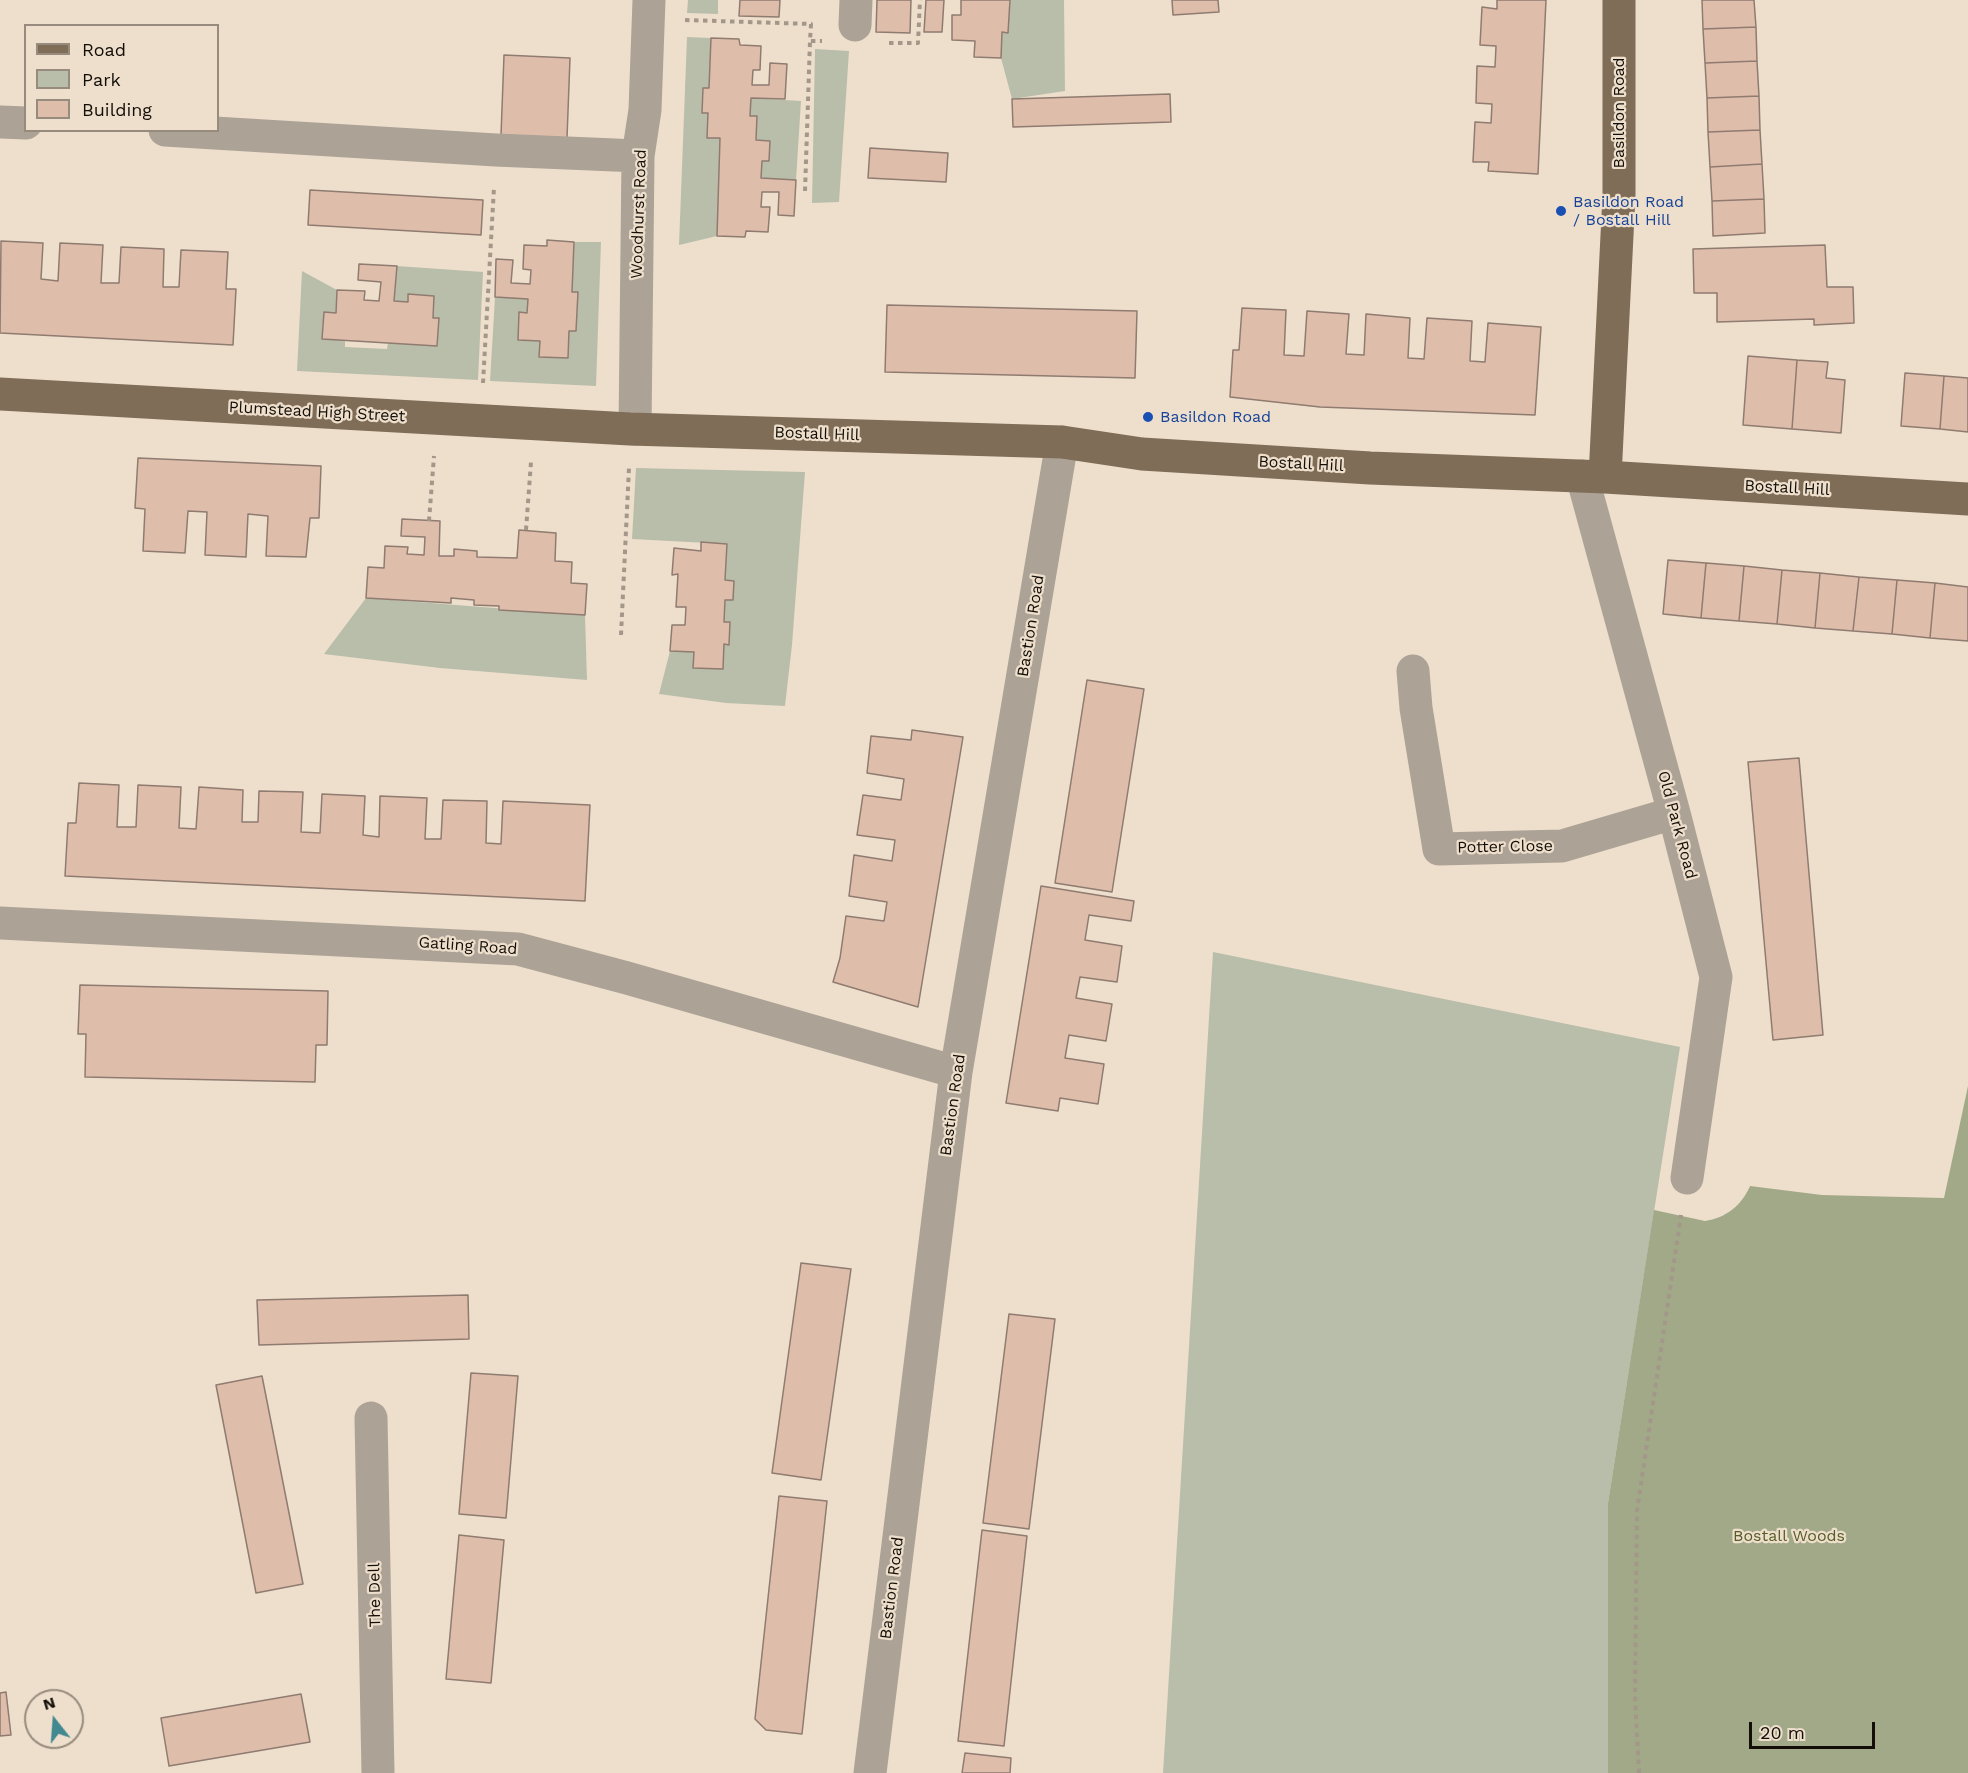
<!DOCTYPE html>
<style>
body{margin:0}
#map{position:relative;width:1968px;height:1773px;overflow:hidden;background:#eedfcc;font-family:"Work Sans",sans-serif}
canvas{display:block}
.legend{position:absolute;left:24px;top:24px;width:195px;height:108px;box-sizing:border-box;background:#eedfcc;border:2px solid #968b7d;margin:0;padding:8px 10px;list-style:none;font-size:18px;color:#130e07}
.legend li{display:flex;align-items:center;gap:12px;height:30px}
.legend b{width:30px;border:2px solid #968b7d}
.north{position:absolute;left:24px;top:1689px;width:60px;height:60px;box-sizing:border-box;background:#eedfcc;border:2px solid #968b7d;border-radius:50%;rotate:343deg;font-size:16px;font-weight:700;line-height:24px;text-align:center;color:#130e07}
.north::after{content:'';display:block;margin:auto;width:21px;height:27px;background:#418890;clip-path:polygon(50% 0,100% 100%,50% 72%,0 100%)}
.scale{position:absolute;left:1749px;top:1722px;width:126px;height:27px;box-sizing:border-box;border:3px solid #130e07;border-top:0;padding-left:8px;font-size:18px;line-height:21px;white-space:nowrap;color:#130e07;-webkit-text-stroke:4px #eedfcc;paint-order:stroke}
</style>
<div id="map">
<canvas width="1968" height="1773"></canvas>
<ul class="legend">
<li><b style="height:8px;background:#7f6d57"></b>Road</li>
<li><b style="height:16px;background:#b9beaa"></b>Park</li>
<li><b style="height:16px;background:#dfbdab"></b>Building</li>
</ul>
<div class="north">N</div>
<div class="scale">20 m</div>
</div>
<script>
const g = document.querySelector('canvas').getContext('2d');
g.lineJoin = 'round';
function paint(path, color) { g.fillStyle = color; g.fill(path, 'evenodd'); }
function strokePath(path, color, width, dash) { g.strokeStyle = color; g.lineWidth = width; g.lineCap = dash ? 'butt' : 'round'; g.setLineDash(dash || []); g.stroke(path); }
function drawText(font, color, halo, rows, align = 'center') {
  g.font = font + ' "Work Sans",sans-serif'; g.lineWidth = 4.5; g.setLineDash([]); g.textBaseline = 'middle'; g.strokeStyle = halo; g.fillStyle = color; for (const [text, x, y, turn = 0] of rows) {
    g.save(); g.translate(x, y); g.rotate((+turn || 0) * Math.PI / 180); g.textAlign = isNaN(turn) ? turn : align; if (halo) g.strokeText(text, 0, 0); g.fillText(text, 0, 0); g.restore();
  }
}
paint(new Path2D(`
 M688,0H718V14L687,13Z
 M1010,0H1064L1065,91L1012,99L1001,58L1002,32H1008Z
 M687,37L711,38L709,88H703L702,113H708L707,138H720L717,236L679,245Z
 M815,49L849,51L839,202L812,203Z
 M751,98L801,101L796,180L761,178L762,161H769L770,141L756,140L757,116H750Z
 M574,242H601L596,386L490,381L495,297L528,299L527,313L519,312L540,341L539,357L568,358L569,331H576L578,292H572Z
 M397,266L483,272L478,380L297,371L302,271L337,290L336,313L324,312L322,339L345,340V347L387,349L388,343L436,346L438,318H433L434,296L409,294L408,302L394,301Z
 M636,468L805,472L792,645L785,706L726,703L659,694L670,651L694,652L693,668L722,669L724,644H729L730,622H724L725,600H733L734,582L725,580L726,544L632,539Z
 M366,598L585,615L587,680L440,668L324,654Z
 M1213,952L1680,1047L1608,1503V1773H1163Z`), '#b9beaa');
paint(new Path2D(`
 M1968,1086V1773H1608V1503L1654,1210L1705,1221C1726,1218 1742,1205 1750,1186L1822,1195L1944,1198Z`), '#a2a988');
const building = new Path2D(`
 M740,0H780L779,17L739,16Z
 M877,0H911L910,33L876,32Z
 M926,0H944L942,32H924Z
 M961,0H1010L1008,33L1002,32L1001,58L974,57L975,41L952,40V15H961Z
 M1172,0H1218L1219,12L1173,15Z
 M1497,0H1546L1538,174L1488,171L1489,162H1473L1475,122L1491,123L1492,104L1476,103L1477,66L1495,67L1496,46L1480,45L1482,7L1497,9Z
 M1702,0H1754L1756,27L1703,29Z
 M1756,27L1757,61L1705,63L1703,29Z
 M711,38L739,39L740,45L761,46L760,70H753L752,85H769L770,63L787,64L785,99L751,98L750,116H757L756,140L770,141L769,161H762L761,178L796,180L794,216L778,215L779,192H762L761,207H770L768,232L746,231L745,237L717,236L720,138H707L708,113H702L703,88H709Z
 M504,55L570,58L567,138L501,135Z
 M1757,61L1759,96L1707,98L1705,63Z
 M1170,94L1171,122L1013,127L1012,99Z
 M1759,96L1760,130L1708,132L1707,98Z
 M1760,130L1762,164L1710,167L1708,132Z
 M870,148L948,153L946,182L868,178Z
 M1762,164L1764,199L1712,201L1710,167Z
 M310,190L483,200L481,235L308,225Z
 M1764,199L1765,233L1713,236L1712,201Z
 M547,240L574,242L572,292H578L576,331H569L568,358L539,357L540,341L518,340L519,312L527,313L528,299L495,297L496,259L513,260L511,283L530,284L531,270L523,269L524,245L547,246Z
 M1,241L43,243L41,279L58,281L60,243L103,245L101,283H119L121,247L164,249L163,287H179L181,250L228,252L226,289H236L233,345L0,333Z
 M1825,245L1827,287H1853L1854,323L1814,325V319L1717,322V293H1694L1693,249Z
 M359,264L397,266L394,301L408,302V294L434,296L433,318H439L437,346L322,339L324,312L336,313L337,290L365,291L364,300L379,301L381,282L358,280Z
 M887,305L1137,311L1135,378L885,372Z
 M1242,308L1286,310L1284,355L1304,356L1307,311L1349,314L1346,354L1364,355L1366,314L1410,318L1408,358L1424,359L1427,318L1472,321L1470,361L1485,362L1488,323L1541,327L1535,415L1320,407L1230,397L1233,350H1239Z
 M1748,356L1797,360L1792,429L1743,425Z
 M1797,360L1828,362L1826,378L1845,380L1841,433L1792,429Z
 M1905,373L1944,376L1940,429L1901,426Z
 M1944,376L1968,378V432L1940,429Z
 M138,458L321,466L319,518H310L306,557L266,556L268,516L248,514L246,557L205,555L207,512L188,511L185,553L143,551L145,509L135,508Z
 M402,519L440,521L439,556H454V549L477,551V557L517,558L519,530L556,533L555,561L572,562L571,583L587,584L585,615L499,610V606L474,605V600L451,598V603L366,598L368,567L384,568L385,546L408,547L407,554L424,555L425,537L401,536Z
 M701,542L727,544L725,580L734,581L733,600H725L724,622H730L729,645L724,644L723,669L693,668L694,652L670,651L672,625H685L686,607H676L678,574L672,575L674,548L701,551Z
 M1668,560L1706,563L1701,618L1663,614Z
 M1706,563L1744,566L1739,621L1701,618Z
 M1744,566L1782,570L1777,624L1739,621Z
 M1782,570L1820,573L1815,628L1777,624Z
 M1820,573L1859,577L1853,631L1815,628Z
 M1859,577L1897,580L1892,634L1853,631Z
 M1897,580L1935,583L1930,638L1892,634Z
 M1935,583L1968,587V641L1930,638Z
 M1087,680L1144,689L1112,892L1055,883Z
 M912,730L963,737L918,1007L833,982L840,958L846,916L884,921L887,902L849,896L854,855L892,861L895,840L857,835L863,795L901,800L904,779L867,773L871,736L911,740Z
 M1799,758L1823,1035L1773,1040L1748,762Z
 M79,783L119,785L117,827H136L138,785L181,787L179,828L196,829L199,787L243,790L242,822H258L259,791L303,792L301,832L320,833L322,794L365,796L363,835L379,837L380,796L427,798L425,839H441L443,800L487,801L486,843L501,844L503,801L590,805L585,901L65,876L68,823H76Z
 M1041,886L1134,901L1131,921L1089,915L1085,940L1122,946L1117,982L1080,977L1076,998L1112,1004L1106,1041L1069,1035L1065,1058L1104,1064L1098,1104L1060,1098L1058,1111L1006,1103Z
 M80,985L328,991L327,1045H316L315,1082L85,1077L86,1034H78Z
 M801,1263L851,1269L821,1480L772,1473Z
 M468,1295L469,1339L259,1345L257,1300Z
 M1009,1314L1055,1319L1029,1529L983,1523Z
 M471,1373L518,1376L506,1518L459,1514Z
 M262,1376L303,1584L256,1593L216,1385Z
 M779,1496L827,1501L802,1734L766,1730L755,1719Z
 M982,1530L1027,1536L1004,1746L958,1741Z
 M459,1535L504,1540L491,1683L446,1679Z
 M6,1692L11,1735L0,1736V1693Z
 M301,1694L310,1742L169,1766L161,1718Z
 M965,1753L1011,1758L1010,1773H962Z`);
paint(building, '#dfbdab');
strokePath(building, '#8f7b70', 1.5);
strokePath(new Path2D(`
 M685,20L811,24L810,41H822
 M889,43H918L920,0
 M805,191L810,41
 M483,383L494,187
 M429,521L434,456
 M526,530L531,462
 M621,635L629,468
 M1639,1773L1635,1696L1637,1511L1681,1215`), '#a39789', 4, [4.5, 4.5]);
strokePath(new Path2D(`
 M855,25L856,0
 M0,122L26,123
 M165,130L496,150L638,156
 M635,429L638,156L645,110L649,0
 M1582,476L1674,813L1716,977L1687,1178
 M1413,671L1416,708L1439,849L1562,846L1674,813
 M0,923L518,949L627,978L956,1072
 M371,1418L378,1773
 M870,1773L956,1072L1062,442`), '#aca296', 33);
strokePath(new Path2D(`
 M0,394L630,429L1062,442L1142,454L1370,468L1605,477L1968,499
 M1605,477L1619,195V0`), '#7f6d57', 33);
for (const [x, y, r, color] of [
 [1561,211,6,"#1a4fb4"],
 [1148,417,6,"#1a4fb4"]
]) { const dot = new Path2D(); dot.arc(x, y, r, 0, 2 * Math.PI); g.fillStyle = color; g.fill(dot); strokePath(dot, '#eedfcc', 2); }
drawText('16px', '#130e07', '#eedfcc', [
 ["Basildon Road",1619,113,-90],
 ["Woodhurst Road",639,214,-88],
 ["Plumstead High Street",317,412,3],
 ["Bostall Hill",817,434,2],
 ["Bostall Hill",1301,464,3],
 ["Bostall Hill",1787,488,3],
 ["Bastion Road",1031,626,-81],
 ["Old Park Road",1677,825,75],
 ["Potter Close",1505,847,-1],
 ["Gatling Road",468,946,4],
 ["Bastion Road",953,1105,-82],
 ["Bastion Road",892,1588,-83],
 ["The Dell",375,1595,-91]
]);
drawText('16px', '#164399', '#eedfcc', [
 ["Basildon Road",1573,202],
 ["/ Bostall Hill",1573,220],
 ["Basildon Road",1160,417]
], 'left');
drawText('16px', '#545c27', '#eedfcc', [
 ["Bostall Woods",1789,1536]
]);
</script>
